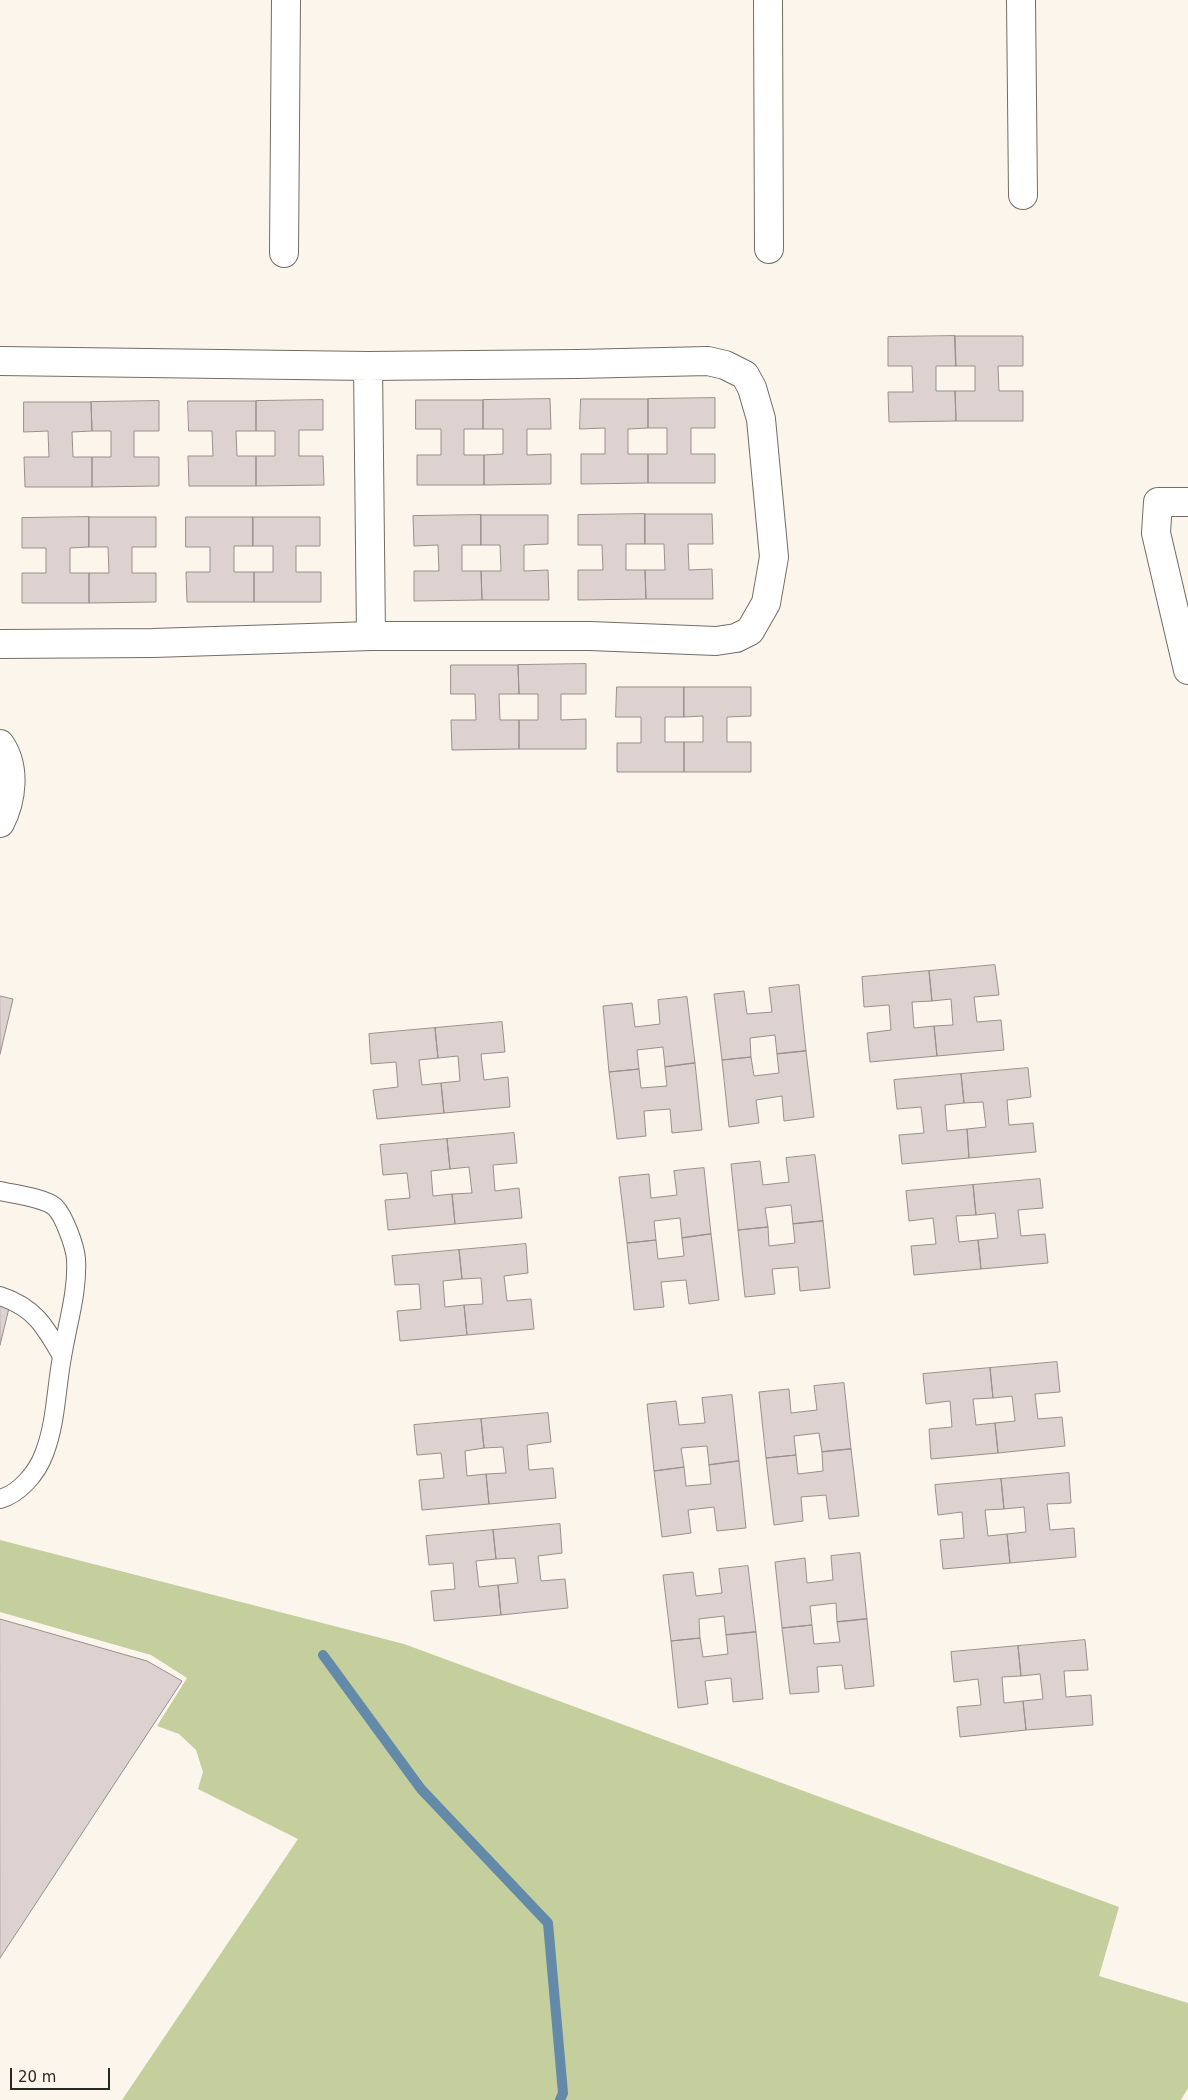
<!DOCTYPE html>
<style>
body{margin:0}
#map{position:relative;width:1188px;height:2100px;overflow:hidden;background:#fbf5ec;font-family:"DejaVu Sans",sans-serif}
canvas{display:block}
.scale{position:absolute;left:10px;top:2068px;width:100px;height:22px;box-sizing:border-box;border:2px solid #292724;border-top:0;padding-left:6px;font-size:15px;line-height:18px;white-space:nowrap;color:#292724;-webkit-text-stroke:4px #fbf5ec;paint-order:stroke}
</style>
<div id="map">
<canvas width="1188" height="2100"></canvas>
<div class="scale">20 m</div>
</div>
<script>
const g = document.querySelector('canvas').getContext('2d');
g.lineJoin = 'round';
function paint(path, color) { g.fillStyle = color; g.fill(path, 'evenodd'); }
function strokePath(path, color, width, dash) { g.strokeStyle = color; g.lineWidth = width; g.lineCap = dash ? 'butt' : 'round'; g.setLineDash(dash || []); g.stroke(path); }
paint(new Path2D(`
 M0,1540L404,1644L1119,1907L1099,1976L1188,2003V2088L1181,2100H122L298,1839L198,1789L203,1772L196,1750L179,1734L157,1726L187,1678L151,1655L0,1612Z`), '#c5ce9d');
strokePath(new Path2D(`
 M323,1655L421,1789L548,1923L563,2093L560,2100`), '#638aa8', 10);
const building = new Path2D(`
 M955,336L956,366H936V391H955L956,421L889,422L888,392H913L912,366H888V337Z
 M955,336H1023V366H998L999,391H1023V421H956L955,391H975V366H956Z
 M715,398V428H691V454H715V483H648V454H667V428H648V399Z
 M550,399L551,429H527V455L551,454V484L484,485V455L503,454V429H483V400Z
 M581,399H648V428L628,429V454H648V483L581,484V454H605V428L580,429Z
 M323,400V430H299V456H323L324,485L256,486V456H275V431H256V401Z
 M416,400H483V429H464V455H484V485H417V455H441V429H416Z
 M159,401V431H134V457H159V486L92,487V457H111V431H92L91,402Z
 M188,401H256V431H236L237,456H256V486H189L188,456H213L212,431H189Z
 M24,402H91L92,431L72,432L73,457H92V487H25L24,457H49L48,431L24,432Z
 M645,514H712L713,544H688L689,570L712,569L713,599H646L645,570H665L664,544H645Z
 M645,514V544H626V570H645L646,599L578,600V570H603L602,545H578V515Z
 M481,515V545H462V571H481L482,600L414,601V571H439L438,545L414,546L413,516Z
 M481,515H548V544L524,545V571L548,570L549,600H482L481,571H501L500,545H481Z
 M89,517V547L70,548V573H89V603H22V573H46V548H22V518Z
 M89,517H156V547H132V573H156V602L89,603V573H109L108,547H89Z
 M186,517H253V546H234V572H254V602H187L186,572H210V547H186Z
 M253,517H320V546H296V572H321V602H254V572H273V546H253Z
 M586,664V694H561V720L586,719V749H519V720H538V694H519L518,665Z
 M451,665H518L519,694H499L500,720H519V749L452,750L451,720H476L475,694H451Z
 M617,687H684V717H665V742H684V772H617V743H641V717H616Z
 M684,687H751V716L727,717V742H751V772H684V742H703V716L684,717Z
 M995,965L999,995L974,997L977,1022L1001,1020L1004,1050L937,1056L934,1026L953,1025L951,999L932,1001L929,971Z
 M929,971L932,1001L912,1002L914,1028L934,1026L937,1056L870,1062L867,1033L891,1030L889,1005L864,1007L862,977Z
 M799,985L806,1051L777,1054L775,1035L750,1038L751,1057L722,1060L714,994L744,991L747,1014L772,1012L769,988Z
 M0,996L13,999L0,1054Z
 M687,997L695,1063L665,1067L663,1047L637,1050L639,1069L609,1072L603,1006L632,1003L635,1027L660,1024L658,1000Z
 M502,1022L505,1052L481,1054L484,1080L508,1077L510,1107L444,1113L441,1083L460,1081L458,1056L438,1058L435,1028Z
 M435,1028L438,1058L419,1060L422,1085L441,1083L444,1113L377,1119L373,1090L398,1087L396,1062L371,1064L369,1034Z
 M806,1051L814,1117L784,1121L782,1096L756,1100L759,1123L729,1127L722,1060L751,1057L754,1076L779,1073L777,1054Z
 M695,1063L702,1130L672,1133L670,1109L644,1111L646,1136L617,1139L609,1072L639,1069L641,1088L667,1086L665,1067Z
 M1028,1068L1031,1097L1007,1100L1009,1125L1033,1123L1036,1152L969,1158L967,1129L986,1127L983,1102L964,1103L961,1074Z
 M961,1074L964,1103L945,1105L947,1131L967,1129L969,1158L902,1164L899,1135L924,1133L921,1107L897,1109L894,1080Z
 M514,1133L517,1163L493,1165L495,1191L519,1188L522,1218L455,1224L452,1194L472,1193L469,1167L450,1169L447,1139Z
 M447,1139L450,1169L431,1171L433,1196L452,1194L455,1224L388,1230L385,1200L410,1198L407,1173L383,1175L380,1145Z
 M815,1155L823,1221L793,1224L791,1205L765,1208L768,1227L738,1230L731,1164L760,1161L763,1185L789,1182L786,1158Z
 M704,1168L711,1234L682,1238L680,1218L654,1221L656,1240L627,1243L619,1177L649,1174L651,1198L677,1195L674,1171Z
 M1040,1179L1043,1208L1018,1210L1021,1236L1045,1234L1048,1263L981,1269L978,1240L998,1238L995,1213L976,1215L973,1185Z
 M973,1185L976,1215L956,1216L959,1242L978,1240L981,1269L914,1275L911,1246L936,1244L933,1218L909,1221L906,1191Z
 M823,1221L830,1288L800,1291L798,1267L772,1269L775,1294L745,1297L738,1230L768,1227L769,1246L795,1243L793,1224Z
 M711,1234L719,1300L689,1304L686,1280L661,1282L664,1307L634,1310L627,1243L656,1240L658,1259L684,1256L682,1238Z
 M526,1244L528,1273L504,1276L507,1301L531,1299L534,1329L467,1335L464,1305L483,1304L481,1278L462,1279L459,1250Z
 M459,1250L462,1279L443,1281L445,1307L464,1305L467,1335L400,1341L397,1311L421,1309L419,1284L395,1285L392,1256Z
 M0,1306L9,1308L0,1345Z
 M1057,1362L1060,1392L1035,1394L1038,1419L1062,1417L1065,1446L998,1453L995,1423L1015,1421L1012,1396L993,1398L990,1368Z
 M990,1368L993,1398L973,1399L976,1425L995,1423L998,1453L931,1459L929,1429L952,1427L950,1401L926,1404L923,1374Z
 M844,1383L851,1449L822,1452L819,1433L794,1436L796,1455L766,1458L759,1392L789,1389L791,1413L817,1410L814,1386Z
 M732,1395L739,1461L709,1465L707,1446L681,1448L684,1467L654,1471L647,1404L676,1401L679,1425L705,1423L702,1398Z
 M548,1413L551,1442L527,1445L529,1470L553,1468L556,1498L489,1504L486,1474L506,1473L503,1447L484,1448L481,1419Z
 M481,1419L484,1448L465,1451L467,1476L486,1474L489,1504L422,1510L419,1480L444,1478L441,1453L417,1455L414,1425Z
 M851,1449L859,1516L829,1519L826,1495L801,1497L803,1521L774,1525L766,1458L796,1455L798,1474L823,1471L822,1452Z
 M739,1461L746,1528L717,1531L714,1507L688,1510L691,1533L662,1537L654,1471L684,1467L686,1486L711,1484L709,1465Z
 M1069,1473L1071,1503L1047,1504L1050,1530L1074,1528L1076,1557L1010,1563L1007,1534L1026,1532L1024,1507L1004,1509L1001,1479Z
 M1001,1479L1004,1509L985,1510L988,1536L1007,1534L1010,1563L943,1569L940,1540L964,1538L962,1512L938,1515L935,1485Z
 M560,1524L562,1553L538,1556L541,1581L565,1579L568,1608L501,1615L498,1585L518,1583L515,1558L496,1559L493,1530Z
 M493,1530L496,1559L476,1561L479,1587L498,1585L501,1615L434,1621L431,1591L455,1589L453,1563L429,1565L426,1536Z
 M860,1553L867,1619L837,1622L836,1603L810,1606L812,1625L782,1628L775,1562L805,1558L807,1583L833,1580L831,1556Z
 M748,1566L756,1632L726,1635L724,1616L699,1619L700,1638L671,1641L663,1575L693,1572L696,1596L722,1593L719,1569Z
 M0,1619L147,1661L182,1681L0,1958Z
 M867,1619L874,1686L845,1689L842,1665L817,1667L819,1692L790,1694L782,1628L812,1625L814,1644L840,1642L837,1622Z
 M756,1632L763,1699L733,1702L731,1678L705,1681L708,1704L678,1708L671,1641L700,1638L703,1657L728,1654L726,1635Z
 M1085,1640L1088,1670L1064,1671L1066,1697L1091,1695L1093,1725L1026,1730L1023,1701L1043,1699L1040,1674L1021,1676L1018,1646Z
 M1018,1646L1021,1676L1002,1677L1004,1703L1023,1701L1026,1730L960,1737L957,1707L981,1705L978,1679L954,1682L951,1652Z`);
paint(building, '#ddd2cf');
strokePath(building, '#9a8f8d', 1);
const service = new Path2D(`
 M0,1191C13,1194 45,1198 55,1207C64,1216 75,1246 76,1259C78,1292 67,1325 62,1357C56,1389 56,1424 44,1454C37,1473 19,1494 0,1499
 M0,1296C34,1307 45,1326 62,1356`);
const minor = new Path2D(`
 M768,0L769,249
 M1021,0L1023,195
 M284,253L286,0
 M0,361L368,366L577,364L708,361L725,365L745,375L752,388L761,419L774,557L766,603L750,631L736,638L716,641L590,636H371L153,643L0,644
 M368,366L371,636
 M1188,502H1158L1156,533L1188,670
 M0,744C16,767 12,800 0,823`);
strokePath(service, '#726e65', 20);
strokePath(minor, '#726e65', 30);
strokePath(service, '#fff', 18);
strokePath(minor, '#fff', 28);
</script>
